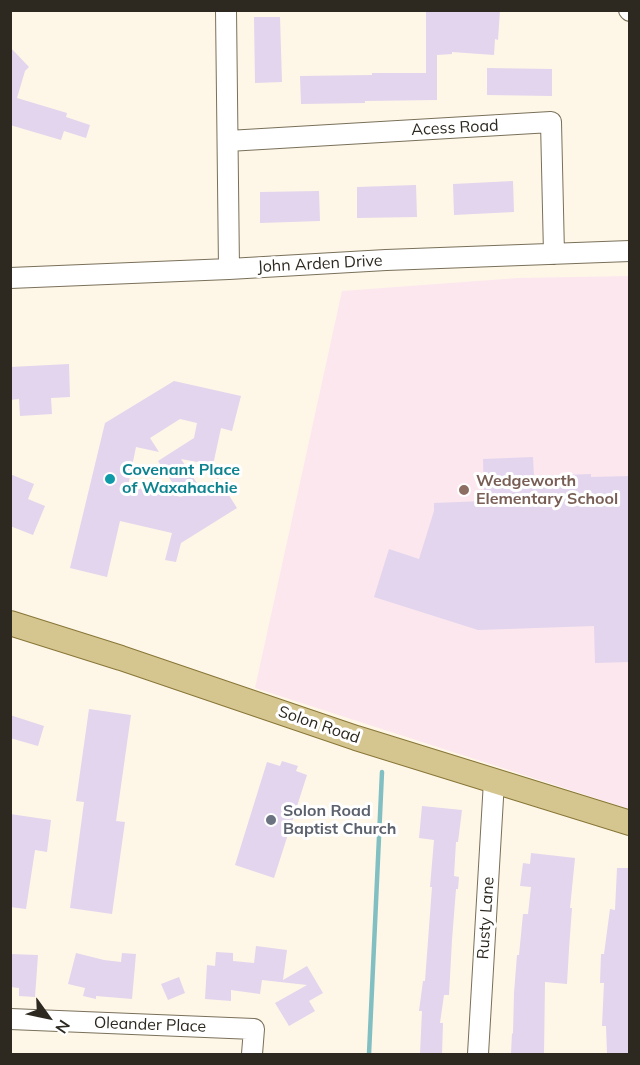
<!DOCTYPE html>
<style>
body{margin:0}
#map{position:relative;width:640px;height:1065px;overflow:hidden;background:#fef7e8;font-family:Mulish,sans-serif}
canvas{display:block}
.frame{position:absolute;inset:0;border:12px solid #2d2920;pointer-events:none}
.north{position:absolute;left:18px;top:987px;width:60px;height:60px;-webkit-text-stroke:4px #fff;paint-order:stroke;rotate:123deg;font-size:16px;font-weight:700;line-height:24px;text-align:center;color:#2d2920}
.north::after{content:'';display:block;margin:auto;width:21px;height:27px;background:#2d2920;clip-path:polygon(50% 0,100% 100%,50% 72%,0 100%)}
</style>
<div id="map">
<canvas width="640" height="1065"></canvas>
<div class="frame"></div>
<div class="north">N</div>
</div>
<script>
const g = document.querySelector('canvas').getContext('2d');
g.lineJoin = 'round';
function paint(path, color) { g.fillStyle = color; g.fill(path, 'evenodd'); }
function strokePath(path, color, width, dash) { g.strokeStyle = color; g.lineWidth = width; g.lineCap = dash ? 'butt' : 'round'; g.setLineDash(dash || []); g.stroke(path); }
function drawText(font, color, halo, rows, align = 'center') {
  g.font = font + ' Mulish,sans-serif'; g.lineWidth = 6; g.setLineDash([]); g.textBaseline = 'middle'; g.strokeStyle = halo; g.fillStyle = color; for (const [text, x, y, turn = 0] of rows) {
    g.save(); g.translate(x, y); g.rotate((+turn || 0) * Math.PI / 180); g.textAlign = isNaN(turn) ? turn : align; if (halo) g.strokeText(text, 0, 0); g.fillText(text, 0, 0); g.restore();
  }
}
paint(new Path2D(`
 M629,276V809L255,688L342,291L518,278Z`), '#fce7ee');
strokePath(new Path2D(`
 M369,1054L382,772`), '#82bfc2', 4.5);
paint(new Path2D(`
 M426,10H500L498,40L495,39L494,55L452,52V54L437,55V100L365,101V103L301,104L300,76L372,75V73H426Z
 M254,17H280L282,82L255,83Z
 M10,47L29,67L25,71L17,98L67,113L66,117L90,125L86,138L64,131L61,140L10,125Z
 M487,68L552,69V96L487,95Z
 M513,181L514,212L454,215L453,184Z
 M416,185L417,217L357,218V187Z
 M319,191L320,221L260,223V192Z
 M69,364L70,397L51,398L52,414L20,416L19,399L10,400V367Z
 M174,381L241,396L232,431L221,428L213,465L181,459L201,489L218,478L237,508L181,543L176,562L165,560L172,533L120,521L107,577L70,568L105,423ZM180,419L197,423L194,438L158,461L182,497L128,486L136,447L159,452L150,438Z
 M533,457L534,476L591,474V477L630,476V662L595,663L594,626L478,630L374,597L389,549L419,559L434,511V503L484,501L483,459Z
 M10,474L34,484L28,499L45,506L33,535L10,526Z
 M89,709L131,715L116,821L125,822L112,914L70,908L84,802L76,801Z
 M10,715L44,726L38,746L10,738Z
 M282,761L298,766L296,771L307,775L274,878L235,865L267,762L280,766Z
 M422,806L462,810L458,842H456L454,876L459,877L458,889H456L452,940L449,995H444L440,1023H443L442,1054H420L422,1011H419L423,981H425L432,887H430L434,840L419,838Z
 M10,814L51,820L47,852L35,850L26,909L10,907Z
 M531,853L575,858L570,908H572L569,949L567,984L545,982L544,1054H511L512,1033L513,1034L514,993L517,955H519L523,914H528L531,887L520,886L523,863L530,864Z
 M617,868H630V1054H607L606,1026H602L604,983H600L601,954H604L610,909L615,910Z
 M256,946L287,950L283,980L307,966L323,993L309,1001L315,1011L289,1026L275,1003L307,985L262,980L260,994L231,990V1001L205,999L207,965L215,966L216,952L233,953V961L254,963Z
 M76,953L104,960L121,962L122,953L136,954L132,999L96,996V999L83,996L85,988L68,984Z
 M10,954L38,955L35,997L19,996V988L10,987Z
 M179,977L185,993L168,1000L161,984Z`), '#e2d5ed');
const minor = new Path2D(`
 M226,10L229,269
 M629,10L630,11
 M228,141L551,122L554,254
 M10,278L229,269L386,260L630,251
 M10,1019L254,1029L252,1054
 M478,1054L494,781`);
const major = new Path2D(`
 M10,623L121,658L356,738L630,823`);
strokePath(minor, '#7a705a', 22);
strokePath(major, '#887637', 26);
strokePath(minor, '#fff', 20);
strokePath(major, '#d5c58f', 24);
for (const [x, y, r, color] of [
 [110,479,6,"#0f9aa8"],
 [464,490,6,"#8d6e63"],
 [271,820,6,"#6b7280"]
]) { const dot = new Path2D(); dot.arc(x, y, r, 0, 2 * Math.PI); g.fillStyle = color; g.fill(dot); strokePath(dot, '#fff', 2); }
drawText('16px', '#2d2920', '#fff', [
 ["Acess Road",455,128,-3],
 ["John Arden Drive",320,264,-3],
 ["Solon Road",319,725,19],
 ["Rusty Lane",486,918,-86],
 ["Oleander Place",150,1025,2]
]);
drawText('bold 16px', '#0d838f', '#fff', [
 ["Covenant Place",122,470],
 ["of Waxahachie",122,488]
], 'left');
drawText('bold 16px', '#785e54', '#fff', [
 ["Wedgeworth",476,481],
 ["Elementary School",476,499]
], 'left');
drawText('bold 16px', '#5b616d', '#fff', [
 ["Solon Road",283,811],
 ["Baptist Church",283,829]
], 'left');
</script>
